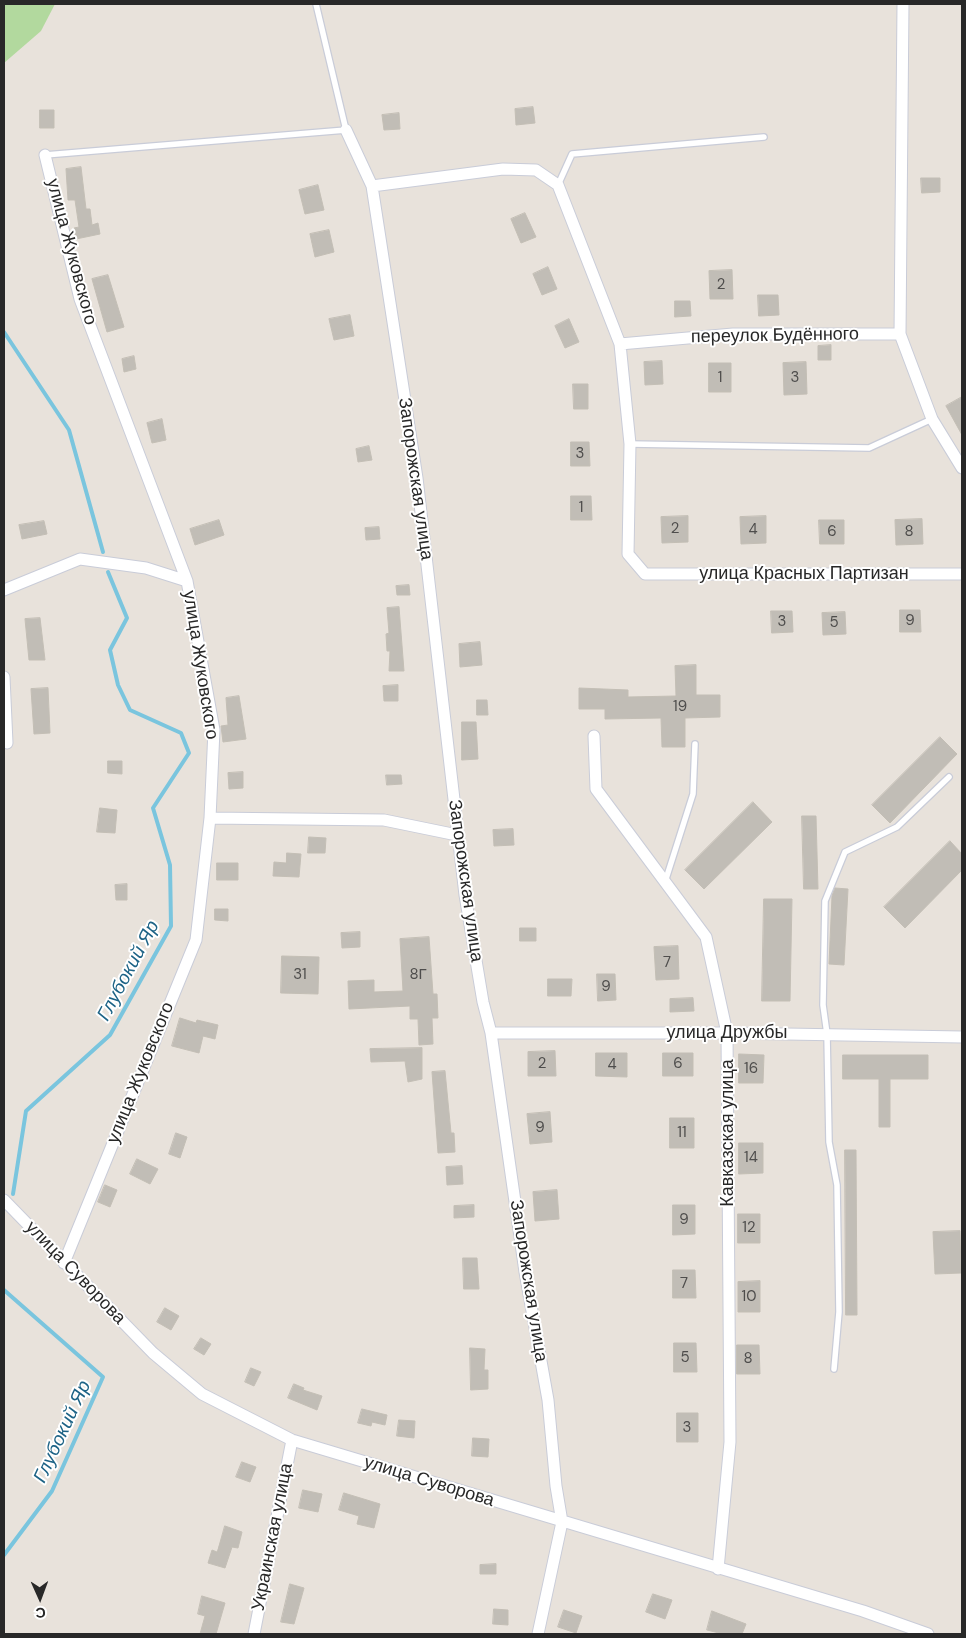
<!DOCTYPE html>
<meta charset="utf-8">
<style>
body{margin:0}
#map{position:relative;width:966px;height:1638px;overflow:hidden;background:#e8e2db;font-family:"DM Sans",sans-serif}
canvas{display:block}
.frame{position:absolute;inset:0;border:5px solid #282828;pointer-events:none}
.north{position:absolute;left:15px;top:1573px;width:50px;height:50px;-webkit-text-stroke:4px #fff;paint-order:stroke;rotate:178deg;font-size:14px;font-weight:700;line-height:20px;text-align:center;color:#282828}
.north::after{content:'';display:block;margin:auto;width:18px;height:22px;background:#282828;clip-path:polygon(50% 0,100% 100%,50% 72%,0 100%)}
</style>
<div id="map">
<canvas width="966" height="1638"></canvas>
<div class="frame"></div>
<div class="north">С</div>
</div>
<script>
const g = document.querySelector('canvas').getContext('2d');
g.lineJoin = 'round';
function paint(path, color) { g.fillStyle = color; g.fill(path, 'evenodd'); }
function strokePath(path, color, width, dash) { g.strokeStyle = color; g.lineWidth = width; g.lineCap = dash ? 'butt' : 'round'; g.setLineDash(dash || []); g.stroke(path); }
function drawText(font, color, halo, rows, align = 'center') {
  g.font = font + ' "DM Sans",sans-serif'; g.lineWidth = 4; g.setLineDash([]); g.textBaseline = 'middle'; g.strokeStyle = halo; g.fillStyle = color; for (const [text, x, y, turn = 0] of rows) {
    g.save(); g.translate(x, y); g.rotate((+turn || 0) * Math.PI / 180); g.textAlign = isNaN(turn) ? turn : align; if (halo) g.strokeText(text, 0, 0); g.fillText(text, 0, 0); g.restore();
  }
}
paint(new Path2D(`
 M4,4H55L41,31L4,63Z`), '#b2d99e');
strokePath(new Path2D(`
 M4,332L69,430L103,552
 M13,1194L26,1111L110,1035L171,926L170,865L153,808L189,753L181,733L130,710L118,685L110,650L127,618L108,572
 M4,1290L103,1377L52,1491L4,1555`), '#7ac5de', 4);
const building = new Path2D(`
 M533,107L535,123L516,125L515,109Z
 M40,110H54V128H40Z
 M399,113L400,129L384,130L382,115Z
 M81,167L86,209H90L92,225L98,223L100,234L76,239L74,228L79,227L75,200H68L66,169Z
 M921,178H940V192L922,193Z
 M318,185L324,210L305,214L299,190Z
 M525,213L536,237L521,243L511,219Z
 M329,230L334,252L315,257L310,234Z
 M548,267L557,289L542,295L533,274Z
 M732,270L733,299H710L709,271Z
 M108,275L124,327L107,332L92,279Z
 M758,295H778L779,315L759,316Z
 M675,301H690L691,316L675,317Z
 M350,315L354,336L334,340L329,319Z
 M569,319L579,342L565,348L555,326Z
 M831,345V360H818V346Z
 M134,356L136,369L124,372L122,359Z
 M662,361L663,384L645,385L644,362Z
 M806,362L807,394L784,395L783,363Z
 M709,363H731V392H709Z
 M573,384H588V409H574Z
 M962,397V435L946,406Z
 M162,419L166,440L152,443L147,423Z
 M571,442H589L590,466H571Z
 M369,446L372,460L358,462L356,449Z
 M571,496H591L592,520H571Z
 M688,516V542L662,543L661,517Z
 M766,516V543L741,544L740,517Z
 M922,519L923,544L896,545L895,520Z
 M219,520L224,535L195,545L190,529Z
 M819,520H844V544H820Z
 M44,521L47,534L22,539L19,525Z
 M379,527L380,539L366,540L365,528Z
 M409,585L410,595H397L396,586Z
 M399,607L404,671H389L390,651H387L386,634L389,633L387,608Z
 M900,610H920L921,632H900Z
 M771,611H792L793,632L772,633Z
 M845,612L846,634L823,635L822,613Z
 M40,618L45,660H29L25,619Z
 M480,642L482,665L460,667L459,644Z
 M696,665V695H720V717L685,718V747H662L661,718L605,719V709H579V688L628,690V697L676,696L675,666Z
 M398,685V701H384L383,686Z
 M48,688L50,733L34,734L31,689Z
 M239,696L246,739L223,742L221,726L228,725L226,698Z
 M477,700H487L488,715H477Z
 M462,722H476L478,759L462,760Z
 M940,737L957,754L890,823L872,805Z
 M108,761H122V774L108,773Z
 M243,772V788L229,789L228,773Z
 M386,775H401L402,784L387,785Z
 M753,802L772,822L704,889L685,870Z
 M100,808L117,810L115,833L97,832Z
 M802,816H816L818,889H804Z
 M513,829L514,845L494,846L493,830Z
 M309,837L326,838L325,853H308Z
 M950,841L962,854V870L905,928L884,907Z
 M287,853L301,854L299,877L273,876L274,862L286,863Z
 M217,863H238V880H217Z
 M127,884V900H116L115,885Z
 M835,888L848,889L844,965L829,964L832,896Z
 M764,899H792L790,1001H762Z
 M215,909H228V921L215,920Z
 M520,928H536V941H520Z
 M360,932V947L342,948L341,933Z
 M429,937L433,994H437L438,1018H432L433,1044L419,1045L418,1019H410V1006L349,1009L348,981L374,980V992L403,991L400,939Z
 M678,946L679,979L656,980L654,947Z
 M282,956L319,957L318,994L281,993Z
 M597,974H615L616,1000L598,1001Z
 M548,979H572L571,996H548Z
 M693,998L694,1011L670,1012V999Z
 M180,1018L196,1023L197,1020L218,1025L215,1039L203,1036L199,1053L172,1046Z
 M422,1048V1079L408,1082L405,1061L371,1062L370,1049Z
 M555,1051L556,1076H528V1052Z
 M596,1053H627V1077L596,1076Z
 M663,1053H693V1076H663Z
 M739,1054L764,1055L763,1083H739Z
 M843,1055H928V1079H890V1127H879V1079H843Z
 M445,1071L451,1133H454L455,1152L438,1153L432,1072Z
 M550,1112L552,1142L530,1144L527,1114Z
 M670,1118H694V1148H670Z
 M176,1133L187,1137L180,1158L169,1154Z
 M739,1143H763V1173L739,1174Z
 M845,1150H856L857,1315H846Z
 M137,1159L158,1169L150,1184L130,1174Z
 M462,1166L463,1184L447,1185L446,1167Z
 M105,1185L117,1190L110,1207L98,1202Z
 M557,1190L559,1219L535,1221L533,1192Z
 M474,1205V1217L454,1218V1206Z
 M673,1205H695V1234L673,1235Z
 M738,1214H760V1243H738Z
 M960,1231L961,1273L935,1274L933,1232Z
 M463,1258H477L479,1289H464Z
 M673,1270H695L696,1298H673Z
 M760,1281V1312H738V1282Z
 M165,1308L179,1316L171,1330L157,1322Z
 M201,1338L211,1344L204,1355L194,1349Z
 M674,1343H696L697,1372H674Z
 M737,1345H759L760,1374H737Z
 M470,1348L485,1349L484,1370H488V1389L471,1390Z
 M251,1368L261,1372L254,1386L245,1382Z
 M294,1384L304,1388L303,1390L322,1396L317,1410L288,1398Z
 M362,1409L387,1415L385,1425L372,1422L371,1426L358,1423Z
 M677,1413H698V1442H677Z
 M399,1420L415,1421L414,1438L397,1436Z
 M473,1438L489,1439L488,1457L472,1456Z
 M242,1462L256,1467L250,1482L236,1477Z
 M303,1490L322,1494L318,1512L299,1508Z
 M344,1493L380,1504L374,1528L357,1524L359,1516L339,1510Z
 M225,1526L242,1532L238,1548L232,1547L225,1568L208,1563L212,1550L217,1552Z
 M496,1564V1574H480V1565Z
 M290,1584L304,1588L294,1624L281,1622Z
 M653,1594L672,1600L665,1619L646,1612Z
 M202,1596L225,1603L216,1634H200L205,1616L198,1614Z
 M494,1609L508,1610V1625L493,1624Z
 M564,1610L582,1616L576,1633L558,1627Z
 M712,1611L746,1624L742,1634H723L707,1630Z`);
paint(building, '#c1bdb6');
strokePath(building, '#c3beb5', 1);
const service = new Path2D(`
 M45,155L346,130L316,4
 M558,185L572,154L764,137
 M630,444L869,448L932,419
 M665,882L693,794L695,744
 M834,1369L839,1312L837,1185L829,1142L827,1034L823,1005L825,901L845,852L897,827L949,777`);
const minor = new Path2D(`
 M903,4L900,334L932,419L962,468
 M346,130L372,186L417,478L465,895L483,1002L491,1033L525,1272L548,1400L556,1486L562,1522L538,1634
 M45,155L80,299L187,581L214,730L210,818L196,940L64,1263
 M372,186L503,169L536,170L558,185L620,344L630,444L628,554L645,574H962
 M620,344L733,334H900
 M4,590L80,559L146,568L187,581
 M4,677L7,743
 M594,736L596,789L706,937L727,1033L730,1442L718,1569
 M210,818L384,820L457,835
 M491,1033H727L962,1037
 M4,1200L153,1353L202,1394L292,1440L863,1611L928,1634
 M254,1634L292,1440`);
strokePath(service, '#c9ccd8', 8);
strokePath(minor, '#c9ccd8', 13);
strokePath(service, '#fff', 5.5);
strokePath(minor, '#fff', 11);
drawText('15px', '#4e4d4c', null, [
 ["2",721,285],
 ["1",720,378],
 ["3",795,378],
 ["3",580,454],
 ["1",581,508],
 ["2",675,529],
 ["4",753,530],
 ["6",832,532],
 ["8",909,532],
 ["9",910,621],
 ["3",782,622],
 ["5",834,623],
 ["19",680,707],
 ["7",667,963],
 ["31",300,975],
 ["8Г",418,975],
 ["9",606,987],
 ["2",542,1064],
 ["6",678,1064],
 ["4",612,1065],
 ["16",751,1069],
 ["9",540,1128],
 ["11",682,1133],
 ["14",751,1158],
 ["9",684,1220],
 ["12",749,1228],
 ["7",684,1284],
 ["10",749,1297],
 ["5",685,1358],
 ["8",748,1359],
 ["3",687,1428]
]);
drawText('18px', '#282828', '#fff', [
 ["улица Жуковского",71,252,75],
 ["переулок Будённого",775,336,-1],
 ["Запорожская улица",415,479,82],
 ["улица Красных Партизан",804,574],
 ["улица Жуковского",200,665,81],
 ["Запорожская улица",465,881,82],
 ["улица Дружбы",727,1033],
 ["улица Жуковского",141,1073,-68],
 ["Кавказская улица",728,1133,-90],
 ["улица Суворова",75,1273,46],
 ["Запорожская улица",528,1281,81],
 ["улица Суворова",429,1482,17],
 ["Украинская улица",273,1537,-79]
]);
drawText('italic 19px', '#1d6386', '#fff', [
 ["Глубокий Яр",129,971,-62],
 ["Глубокий Яр",63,1432,-65]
]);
</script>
